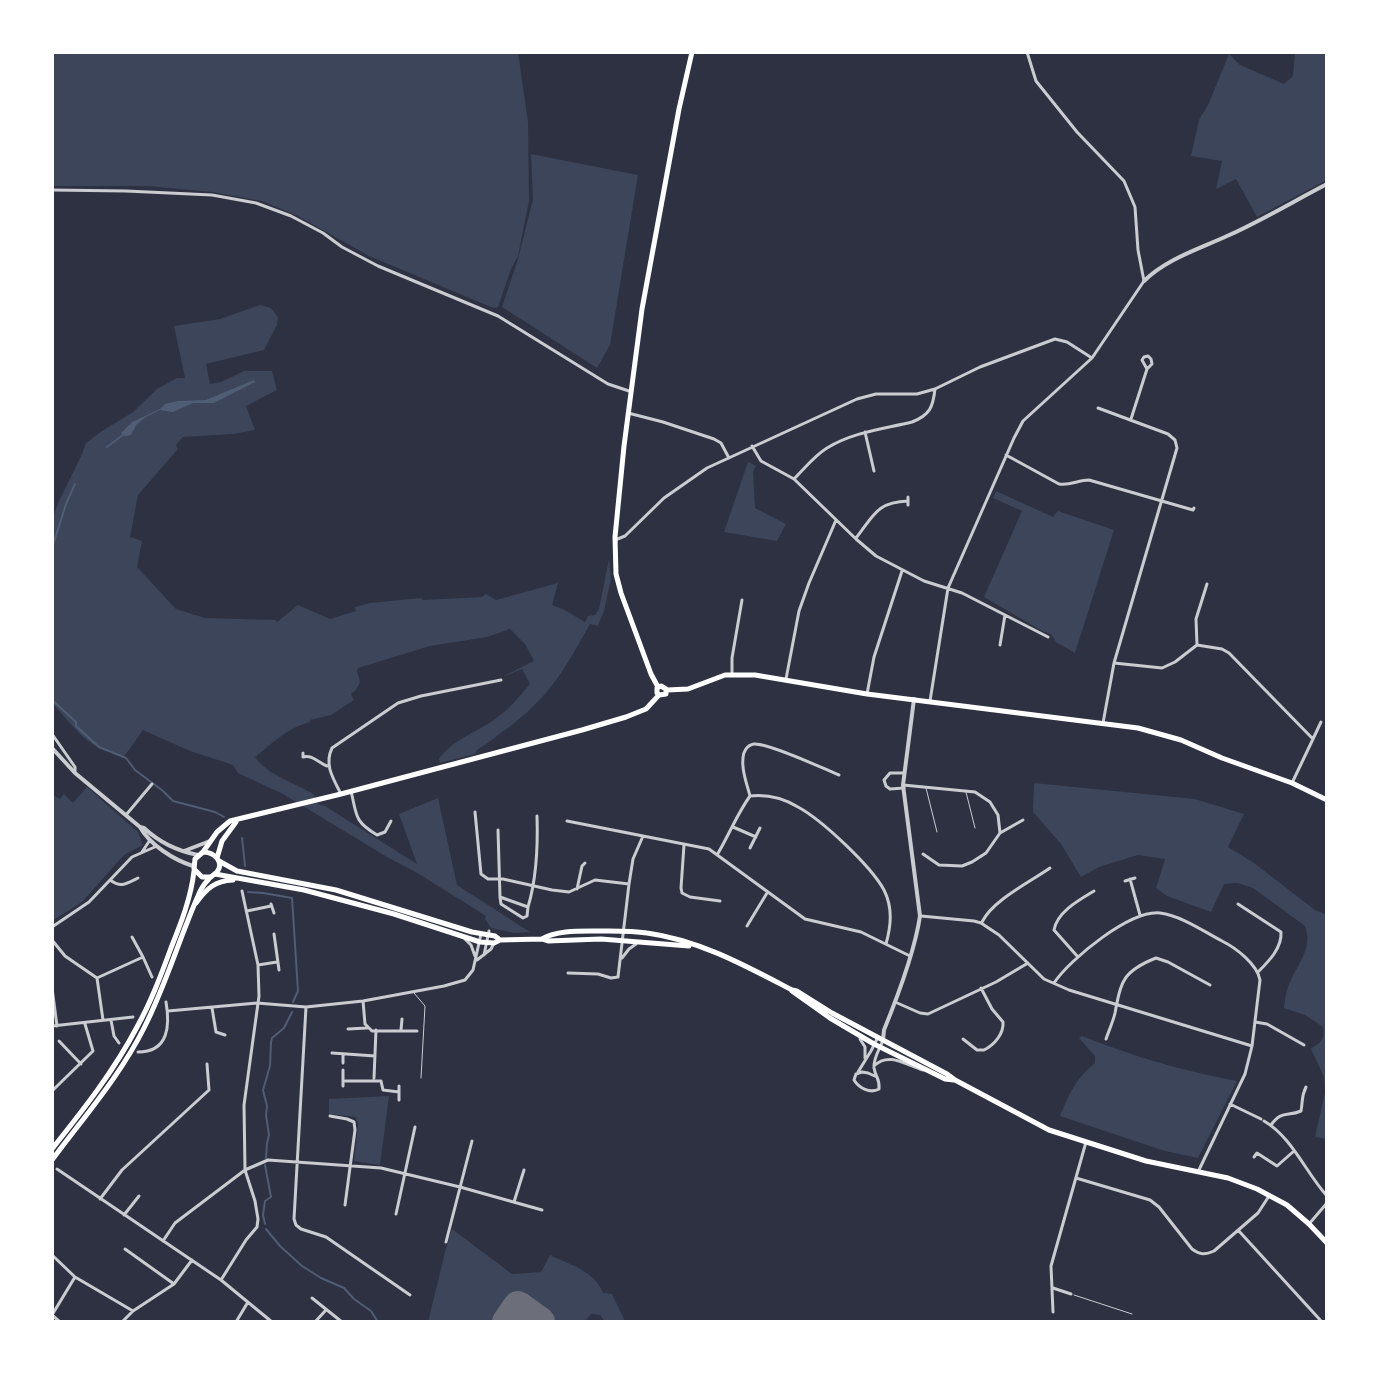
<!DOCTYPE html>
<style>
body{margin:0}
#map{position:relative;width:1379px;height:1374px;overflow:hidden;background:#2d3142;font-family:"Alegreya Sans",sans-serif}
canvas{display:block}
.frame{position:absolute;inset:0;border:54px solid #fff;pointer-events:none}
</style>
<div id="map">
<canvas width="1379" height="1374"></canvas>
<div class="frame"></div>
</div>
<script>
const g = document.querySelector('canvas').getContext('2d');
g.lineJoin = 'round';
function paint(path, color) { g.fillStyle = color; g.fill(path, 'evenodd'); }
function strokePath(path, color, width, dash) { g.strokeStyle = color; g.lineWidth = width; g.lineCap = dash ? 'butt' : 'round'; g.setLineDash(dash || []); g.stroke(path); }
paint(new Path2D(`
 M52,52H518L528,122L529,201L518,256L511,269L498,307L496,308L491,307L369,256L298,216L262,201L212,192L148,186H52Z
 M1295,52H1327V180L1257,217L1236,179L1216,189L1222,161L1191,156L1199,120L1208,105L1229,54L1240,65L1284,84L1293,76Z
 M531,154L638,175L610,345L597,368L502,307L518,259L533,199Z
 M260,305L271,308L278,317L277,325L264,350L206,364L210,384L221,382L244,371H272L277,390L246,406L255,430L233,434L183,437L176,445L178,449L138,495L130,537L142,541L137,567L176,609L205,618L276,620L277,622L298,605L330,619L356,611L355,607L370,603L421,598L423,600L482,597L486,594L496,600L558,583L552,605L563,609L585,622L588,616L595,615L599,609L609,559L611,579L604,611L598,626L590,624C565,669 550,696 508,728C497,735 488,744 477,750L475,754L440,763L439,759C452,740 475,733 494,720C508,710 519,697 530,684L522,669L505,676H504L534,661L525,644L510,629L487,637L430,646L358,668L357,671L360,682L356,690L351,694L354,700L331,715L310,720V722C287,728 273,743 255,757C267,774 292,782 310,792L314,795L318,804L325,806L417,864L399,814L438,798L457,885L530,932L514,933L491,928L485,919L486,916L419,874L387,857L283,794L238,773L233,765L190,751L143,730L123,758C115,753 107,752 99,748C81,739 66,718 52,703V519L60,499L82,454L86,443L102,431L133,412L157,389L177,378H185L174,326L220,319Z
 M748,462L756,466L753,472L755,508L786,524L777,541L724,532Z
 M996,491L1053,517L1058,511L1114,530L1075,653L1056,642L1051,634L1042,631L984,597L1022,511L993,498Z
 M1034,783L1195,799L1244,814L1228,847L1254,863L1315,910L1327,915V1139L1315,1137L1325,1092L1324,1077L1311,1049C1321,1042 1325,1039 1323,1027L1305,1015L1284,1008C1285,1000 1286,990 1290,982C1298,964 1313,947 1305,926L1253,888L1237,883L1224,884L1211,912L1167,896L1156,888L1165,859L1138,855L1099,867L1081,877L1061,844L1033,812Z
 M87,787L138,832L143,845L124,855L82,902L52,921V797L53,795L60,799L64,794L73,803Z
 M1082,1036C1132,1056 1183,1071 1237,1081L1198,1158L1165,1151L1060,1116C1069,1094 1076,1078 1095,1063V1056L1079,1038Z
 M389,1096L380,1165L354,1161L358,1125L356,1117L329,1114V1099Z
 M452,1229L512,1274L541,1272L550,1255C570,1265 595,1271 603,1293L612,1294L624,1319L622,1322H605L600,1315L591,1314L584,1322H428L445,1252Z`), '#3c4559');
paint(new Path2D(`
 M254,380L255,382L214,403H193L173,412L160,410L146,417L136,425L131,435L125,436L121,433L132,422L160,409L165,404L178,401L206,400Z`), '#4f5d75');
strokePath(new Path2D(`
 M107,447L123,435
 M52,548L66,504L75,484
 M52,700L76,722V726L99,747L126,758L135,770L163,791L173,801L215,812L224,817
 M242,838L245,866
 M248,892L263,893L292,898L298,991L293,1002
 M266,1158L267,1143L269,1135L266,1115L267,1106L263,1090L270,1066L271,1042L272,1038L284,1028L292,1012
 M265,1224L263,1215L265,1201L271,1197L265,1165
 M266,1229L280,1246L302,1266L321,1278L344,1288L354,1299L371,1311L378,1322`), '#4f5d75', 2);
strokePath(new Path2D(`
 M507,1322L518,1306L540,1322`), '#6c6f7a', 30);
strokePath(new Path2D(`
 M926,788L937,832
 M966,792L975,828
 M414,993L425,1006L421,1078
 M1074,1295L1132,1314`), '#caccd0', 1);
strokePath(new Path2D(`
 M52,190L126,191L212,195L256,203L291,216L323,233L342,247L378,266L498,316L608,384L629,391
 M1098,408L1168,434L1175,440L1177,448L1114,663L1103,723
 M628,413L663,422L714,439L721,443L729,458
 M1131,419L1147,369L1152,364L1151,359L1148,356L1144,357L1142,360L1147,369
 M865,432L874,471
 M752,446L761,461L794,479L856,539L876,556L924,581L962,593L1048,637
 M1006,455L1059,484C1070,486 1078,480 1089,480L1193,510L1194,508
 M794,479C805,468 814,456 827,448C853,432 883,429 912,422C930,415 933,407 935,389
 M908,497V505
 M856,538C874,515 877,502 908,501
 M615,540L625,536L664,498L707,468L857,399L876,394H917L935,389L980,367L1055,339L1067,342L1092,358
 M1000,645L1005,615
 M1197,645L1196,619L1207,584
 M1114,663L1162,668L1175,662L1197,645L1222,649L1229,653L1313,739L1292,783
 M732,674V658L742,600
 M786,679L799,611L809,583L836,520
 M867,694L874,657L902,571
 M930,701L948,588L1014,438L1023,421L1092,358L1144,281L1138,250L1135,207L1124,181L1077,132L1036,81L1027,52
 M52,734L75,767V771
 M1313,739L1321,722
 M303,753V757C312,754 319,763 327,766
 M903,785L975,792L990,802L998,815L1000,833L986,853L972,862L962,866L939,865L923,854
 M904,788L890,789L886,786L884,780L890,773H904
 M351,791C357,816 354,821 377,835L385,832L391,821
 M341,794C333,778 324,765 332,748L398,703L421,696L501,680
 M750,796C747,784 741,770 743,758C743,752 747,745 754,744C769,743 822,768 839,775
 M475,812L481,874L488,879H503L552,890L569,892L595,880L629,884
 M126,815L152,784
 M567,821L709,849L805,919L861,932L910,956
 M733,827L756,837
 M498,830L500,897L528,907C537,877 538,846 537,816
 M1000,833L1023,820
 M684,845L681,888L682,893L690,897L720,901
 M750,848L760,828
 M142,852L150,840
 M717,855C729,835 737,814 750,796C768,794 783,798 798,807C822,820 871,866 884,890C893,908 891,926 886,944
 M1130,879L1140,915
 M110,880C121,888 126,884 138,878
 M1125,881L1135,878
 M577,889L582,866L585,863
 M500,897L501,904L523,918L527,916L528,907
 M271,904L274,913
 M1238,904L1281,932C1282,948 1269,961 1259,971
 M247,911L271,906
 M921,916L974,921L981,923L999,935L1044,979L1069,990L1252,1046
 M982,922C993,900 1030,882 1050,868
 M747,926L767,893
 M52,927L89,902L132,857L157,846
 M274,934L279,970
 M132,937L143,957
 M465,939L471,945L475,956
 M52,940L65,956L97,978L103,1020
 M484,955L489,931
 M1078,957L1054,930C1057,912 1079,900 1094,891
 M622,958L629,949L636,944
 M477,960L491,949L494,943
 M258,965L277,962
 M568,973L598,974L611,978L618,977L629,884L633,859L643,836
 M97,978L143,957L152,977
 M1054,983C1070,959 1130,910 1160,913C1182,916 1203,931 1222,941C1236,948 1257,964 1260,980L1252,1046L1245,1074L1198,1172
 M52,988L57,1026
 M363,1001L365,1024L372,1031H417
 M895,1002L920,1013L928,1014L996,982L1028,963
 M306,1007L294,1219L296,1225L301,1229L326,1237L410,1295
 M212,1008L216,1032L225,1035
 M168,1011L257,1003L306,1007L363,1001L444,986L465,980L473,970L481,934
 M111,1020L114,1036L119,1043
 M1255,1022L1267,1024L1304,1045
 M52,1026L133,1017
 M348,1029L367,1028
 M401,1030L402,1019
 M860,1039L865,1047V1058
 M963,1039L977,1050H984C994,1045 1004,1034 1003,1022L992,1009L981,988
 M1106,1039C1109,1030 1113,1022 1115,1013C1121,981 1123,971 1156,958L1168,962L1210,985
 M59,1041L81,1064
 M138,1052C169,1052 170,1025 166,1002
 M332,1053L375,1056
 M343,1055V1063
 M207,1064L209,1090
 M875,1065C889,1052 906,1065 923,1070
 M343,1070V1086
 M858,1072L871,1051L878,1037
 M877,1077L868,1073L862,1072L856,1074L854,1080C859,1088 870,1094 879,1089C880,1078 876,1079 874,1068C873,1058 880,1049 883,1040
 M374,1078L376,1030
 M344,1081H381L383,1090L399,1092
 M52,1091L93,1051L85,1024
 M399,1100V1086
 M1230,1104L1261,1119
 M330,1116L347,1119L354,1122L355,1130L345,1205
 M1264,1121C1292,1137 1306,1173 1327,1196
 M1271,1125C1282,1110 1287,1117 1301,1111C1303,1101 1301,1097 1306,1087
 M1254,1157L1257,1153L1277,1166L1294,1151
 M57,1169L221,1280L272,1322
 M1076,1178L1150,1200L1159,1207L1192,1249C1200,1255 1205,1255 1214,1251L1258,1213L1269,1196
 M100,1199L122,1170L209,1090
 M514,1202L524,1170
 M396,1214L415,1127
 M124,1215L139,1196
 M1309,1224L1327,1203
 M1238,1230L1322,1322
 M163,1241L175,1223L245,1170L268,1160L381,1168L460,1187L542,1210
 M446,1242L472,1141
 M125,1249L174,1284
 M52,1255L75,1277L133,1311
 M221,1280L246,1240L257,1227L258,1219L255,1201L245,1170L244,1105L259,996L258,965L242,891
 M1053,1288L1071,1294
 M312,1298L342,1322
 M1053,1312L1051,1266L1086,1142
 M52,1315L75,1277
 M52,1315L60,1322
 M122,1322L133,1311L174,1284L192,1260
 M236,1322L248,1302
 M315,1322L326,1310`), '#caccd0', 3);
strokePath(new Path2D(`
 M1144,281C1166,259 1199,249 1227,236C1261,221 1294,201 1327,184
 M52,748L75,773L140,827L144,828C160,843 177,851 198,855
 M140,827C150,845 174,860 193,866
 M184,851L210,841
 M883,1040L884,1030C897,998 915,950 920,916L903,785L914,699`), '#caccd0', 4);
strokePath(new Path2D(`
 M219,861L237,871L336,890L472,932L495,936L500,940
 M215,874L304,890L394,914L480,942L494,943L500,940L542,939L548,941L601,939L689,946
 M196,903C207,888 215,881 233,880
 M542,939C555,931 576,931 591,931C609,931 629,930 647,933C699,940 746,966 792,990L797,991L832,1013L947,1074L955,1080L1049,1130L1146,1161L1228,1178L1257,1189L1287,1205L1309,1224L1327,1243
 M792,991L830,1018L874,1044L945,1079L954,1080`), '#fff', 5);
strokePath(new Path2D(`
 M658,687L651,674L621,593L616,574L615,537L624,446L642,309L679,109L692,52
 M667,690L688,689L725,675H755L867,694L1138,728L1181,740L1222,758L1292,783L1327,800
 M203,852L217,832L230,821L341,794L582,730L626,717L646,709L659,695L666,694V689L661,686L657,688V693L659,695
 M217,858L222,841L236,822
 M52,1149C83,1110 114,1071 137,1027C151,1002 161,975 171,948C181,923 191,898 194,871
 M52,1160C84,1117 120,1076 144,1028C166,985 179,939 198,896C200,891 204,884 208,880C210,877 214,875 217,872C225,861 213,852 203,852L195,859L194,869L202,877H210`), '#fff', 5);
</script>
